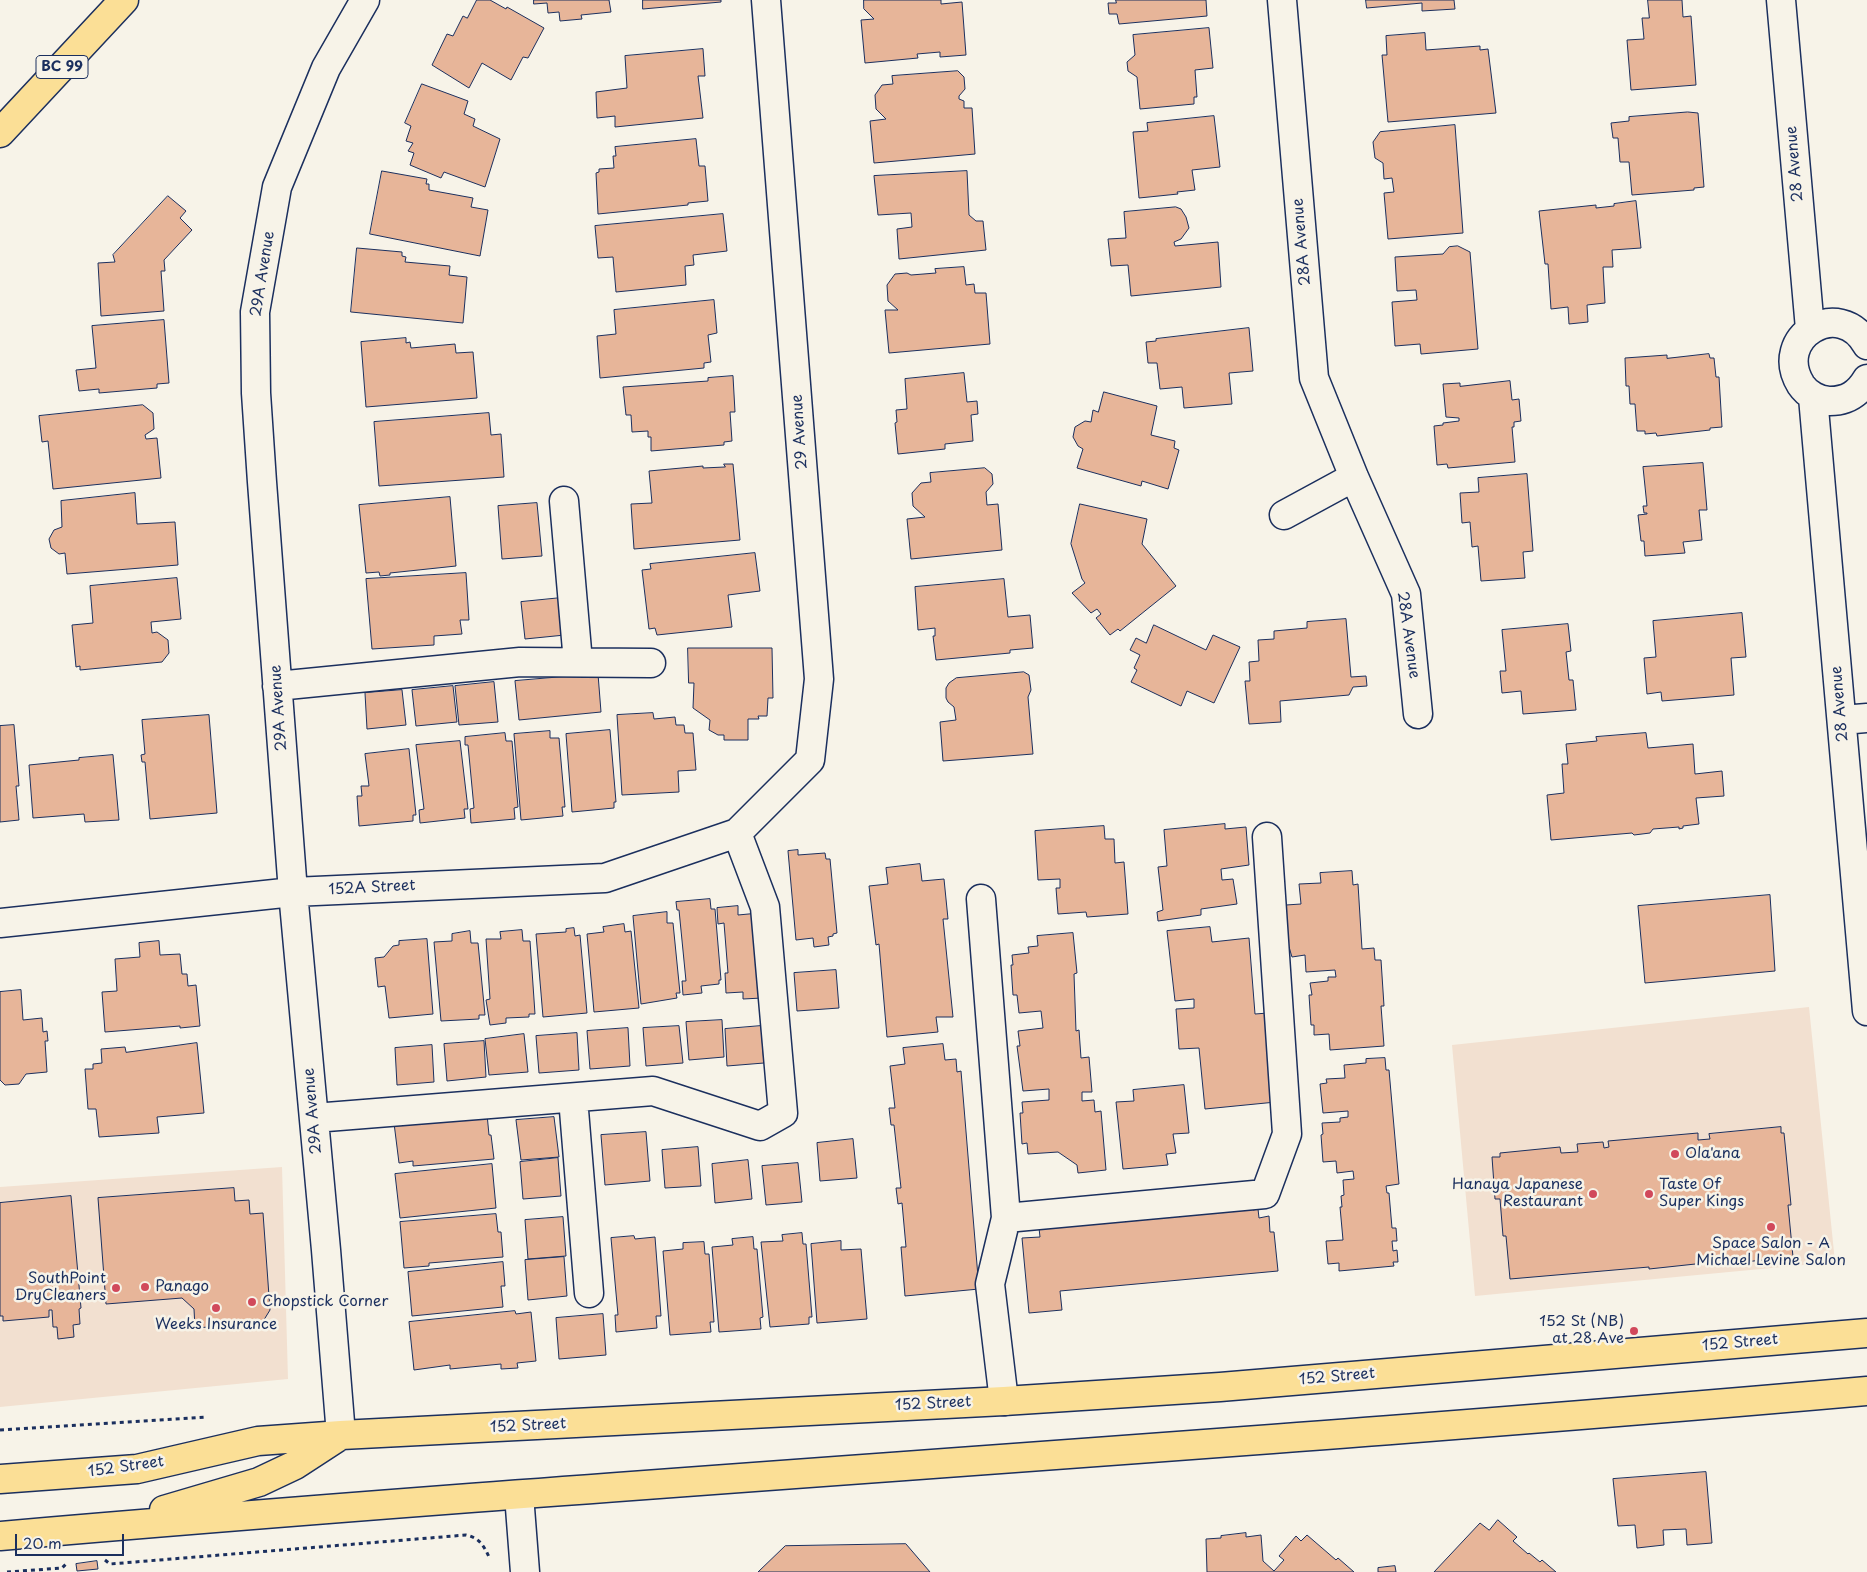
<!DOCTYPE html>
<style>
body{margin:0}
#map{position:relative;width:1867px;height:1572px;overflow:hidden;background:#f7f3e8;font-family:"Playpen Sans",sans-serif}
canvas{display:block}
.scale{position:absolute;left:15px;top:1534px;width:109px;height:22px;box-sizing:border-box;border:2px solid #1b2f5e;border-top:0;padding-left:6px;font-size:15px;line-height:18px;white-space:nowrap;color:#1b2f5e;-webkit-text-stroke:4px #f7f3e8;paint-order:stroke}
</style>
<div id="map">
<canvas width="1867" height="1572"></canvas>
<div class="scale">20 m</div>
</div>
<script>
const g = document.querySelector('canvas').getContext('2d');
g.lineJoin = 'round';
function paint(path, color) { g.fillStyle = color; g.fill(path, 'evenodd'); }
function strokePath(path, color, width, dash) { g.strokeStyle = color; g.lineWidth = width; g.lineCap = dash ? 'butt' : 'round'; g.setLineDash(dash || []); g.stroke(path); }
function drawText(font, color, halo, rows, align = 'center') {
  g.font = font + ' "Playpen Sans",sans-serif'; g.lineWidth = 5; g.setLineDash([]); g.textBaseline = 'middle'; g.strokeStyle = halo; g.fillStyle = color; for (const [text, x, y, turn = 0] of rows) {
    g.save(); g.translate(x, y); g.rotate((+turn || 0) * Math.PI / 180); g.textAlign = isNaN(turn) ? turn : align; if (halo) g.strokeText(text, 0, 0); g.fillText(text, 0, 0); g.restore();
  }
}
paint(new Path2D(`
 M1809,1007L1835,1262L1475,1296L1452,1045Z
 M282,1167L288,1379L0,1407V1187Z`), '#f2e0d0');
const building = new Path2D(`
 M477,0H490L506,9L507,7L544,28L528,58L523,57L511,80L482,63L469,88L432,65L447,34L453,36L463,16L467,18Z
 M534,0H609L611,12L581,15L582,19L560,21L559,12L548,13L547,3L534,4Z
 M643,0H721V2L643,9Z
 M864,0H941V4L962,2L966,55L940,57V52L917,54L918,58L865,63L861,20L874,19L864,9Z
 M1116,0H1206L1207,16L1119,24L1117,14H1109L1108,3H1116Z
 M1366,0H1454L1455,9L1422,11V3L1367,8Z
 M1648,0H1682L1683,17L1691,16L1696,85L1631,90L1627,40L1644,39L1642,18H1649Z
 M1209,28L1213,68L1195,70L1197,97H1194V104L1140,109L1137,77L1128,71L1127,62L1135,55L1133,35Z
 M1425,33L1426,50L1480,46V50L1488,49L1496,113L1388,122L1382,55H1387L1386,36Z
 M703,49L705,76H698L703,118L615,127V116L597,118L596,92L627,88L625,56Z
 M958,71L964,77L965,89L959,96V99L964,101V108H972L975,154L874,163L870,121L886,119L876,109L875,95L882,85L893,84L892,76Z
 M422,84L468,101L464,114L475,119L473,126L500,139L485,187L444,172L441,178L410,165L414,153L408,151L413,143L406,141L411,126L405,123Z
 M1688,112L1698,113L1704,187L1694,188V190L1632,195L1629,162H1620L1618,138H1613L1611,123L1629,121V117Z
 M1214,116L1220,167L1192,170L1195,190L1177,192L1178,194L1139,198L1133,132L1148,131L1147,123Z
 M1455,125L1463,233L1388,239L1384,193L1394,192L1392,178L1384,179L1383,163L1375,158L1373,142L1380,132Z
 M696,139L699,166H705L708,201L688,203V205L598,214L596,173L599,172V169L614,168L613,156H616L615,147Z
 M382,171L427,179L426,184H429V190L473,198L471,207L488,210L480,256L370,234Z
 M967,171L969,215L976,221H983L986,250L899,259L897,229L912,227L911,213L878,215L874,176Z
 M168,196L186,211L180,218L192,230L164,260L165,271H161L164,311L101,316L98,263L115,262L113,255Z
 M1636,201L1641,248L1612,250L1613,267H1603L1605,303L1587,305L1588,322L1569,324L1568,307L1551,309L1548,264H1545L1539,211L1596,205V208L1614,206V204Z
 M1176,207L1181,209L1186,217L1189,228L1181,239L1174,242L1175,246L1218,242L1221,287L1131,296L1128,265L1111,266L1108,239L1126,238L1124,212Z
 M723,214L727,251L693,255L694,265L685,266L686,285L616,292L613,257L598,258L595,226Z
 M1458,246L1470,252L1478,349L1421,354L1420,344L1395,346L1392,302L1417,300L1416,290L1397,291L1395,257L1443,254L1449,247Z
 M357,248L402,252V256L406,257L405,262L450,266L449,275L467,277L463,323L351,312Z
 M964,267L966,285L974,284L975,293H986L990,344L889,353L885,310H898L888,301L887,285L895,274L907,273L911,275L936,273L935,269Z
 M714,300L717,333L708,335L711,362L704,363V368L600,378L597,336L616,334L614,310Z
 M164,320L169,383L157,384V388L99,393V389L79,391L76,370L96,368L92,326Z
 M1249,328L1253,371L1229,373L1232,404L1184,408L1182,387L1160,389L1157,363H1148L1146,342L1156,341V339Z
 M406,338V343L410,342L411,348L455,344L456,353L473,352L477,398L366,407L361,342Z
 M1709,354L1710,358H1714L1716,377H1719L1722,427L1710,428V430L1657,436L1656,433L1645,434V431H1637L1635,404H1630L1629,386H1626L1625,358L1667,355V358Z
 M964,373L967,402L977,401L978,414L971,415L973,441L945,444V449L898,454L895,423L897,422L896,410L907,409L905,379Z
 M733,376L735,412H730L732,441L724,442V445L651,451V437H648V431L632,432L631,415H626L623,387L708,381V378Z
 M1510,381L1512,400L1519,399L1521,421L1514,422V427H1512L1515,462L1448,468L1447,464L1437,465L1434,426L1443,425V423L1459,421V418L1446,417L1443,384L1460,383V386Z
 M1104,392L1157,406L1151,435L1175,441L1174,448L1179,450L1168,489L1142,481L1141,486L1077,468L1083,449L1078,446L1073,437L1075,427L1085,421L1091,422L1093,410L1098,412Z
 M143,405L153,413L154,429L145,435L146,439L157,438L161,478L53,489L48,441L42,442L39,416Z
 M489,413L491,435L501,434L504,477L379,486L374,422Z
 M1703,463L1707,510H1699L1702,540L1683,542L1685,553L1645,556L1644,541H1641L1638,515L1647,514V513H1644L1643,506H1647L1643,467Z
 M724,464H733L740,540L634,549L631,504L652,503L649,471L703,466V468L725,467Z
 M985,468L992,474L993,484L986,492L987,505L998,504L1002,550L911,559L907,519L925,517L913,506L912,493L921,483L931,482L930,473Z
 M1527,474L1533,551L1523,552L1525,578L1481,581L1478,546L1472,547L1470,522L1462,523L1460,493L1479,492L1478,478Z
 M135,493L137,524L175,522L178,565L67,574L65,553L59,554L51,548L49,539L54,530L62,527L61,501Z
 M450,497L456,566L390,573V575L380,576L379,572L366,573L359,505Z
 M537,503L542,556L502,559L498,506Z
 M1080,504L1147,519L1142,544L1176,586L1120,631L1118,629L1110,635L1096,618L1101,614L1097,609L1091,613L1072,593L1085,583L1082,579L1071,544Z
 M755,553L760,591L728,595L732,627L657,635L655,628L649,629L642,570L651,569L650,564Z
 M466,573L469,620H460L462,634L434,636V645L372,649L366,579Z
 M177,578L181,619L151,622L152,633L157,632L168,640L169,653L162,662L80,670V666L76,667L72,625L93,623L90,586Z
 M1004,579L1008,617L1030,615L1033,648L1010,650V653L936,660L933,636H935V628L918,630L915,587Z
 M561,598L565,635L525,639L521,602Z
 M1742,613L1746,657L1731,658L1734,695L1662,701L1661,692L1647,694L1644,658L1656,657L1653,621Z
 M1346,619L1351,677L1366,676L1367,686L1353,687L1349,695L1280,701L1281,722L1249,724L1245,681H1250L1249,662L1259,661L1258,640L1274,639V631L1307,628V622Z
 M1568,624L1571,651L1566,652L1569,680H1573L1576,710L1523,714L1521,691L1502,693L1500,671H1506L1502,630Z
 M1154,625L1206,650L1213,635L1240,647L1214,703L1187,691L1181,706L1131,682L1137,670L1134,668L1140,655L1130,650L1136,638L1146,643Z
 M688,648H772L773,698H768L767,716H758L759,719H748V740H724V735H718L709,730L710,720L693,708L694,683H689Z
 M1024,672L1029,675L1031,690L1028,697L1033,754L943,761L940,722L956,720L954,707L948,702L946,698V688L949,683L956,678Z
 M598,674L601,712L519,720L515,681Z
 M494,682L498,722L459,725L455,686Z
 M453,686L457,722L416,726L412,690Z
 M402,690L406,725L367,729L365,693Z
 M653,713L654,719L675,717L676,725H684L685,733H693L696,770L678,771L679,792L622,795L617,715Z
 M209,715L217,813L150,819L145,762H142L141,755L145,754L142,720Z
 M14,725L19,786H16L19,820L0,822V726Z
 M610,730L616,802H614V808L572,812L566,734Z
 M550,731V738H559L565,807H562L563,816L521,820L514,734Z
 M505,733L506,741H512L518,807L514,808L515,819L471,823L470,809L474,808L468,745H465V737Z
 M1646,733L1648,748L1693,744L1695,774L1722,771L1724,796L1696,798L1699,824L1683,826V828L1679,829V827L1653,829L1650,833L1634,835L1632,833L1551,840L1547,795L1564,793L1562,764H1568L1566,744L1597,741L1596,737Z
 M460,741L468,809H464L465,818L420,823L419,810L424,809L416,745Z
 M409,749L416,815H413V821L359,826L357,796H362L361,786H369L365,754Z
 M113,755L119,820L85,822L84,814L33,818L29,765L79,760V758Z
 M1225,824V829L1246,827L1249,865L1221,869L1222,880L1233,879L1237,904L1201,909V915L1158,921L1157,912L1163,910L1158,867L1167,866L1164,830Z
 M1104,826L1105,839H1114L1115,863L1124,862L1128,914L1087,917L1086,912L1058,914L1056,888H1060V879L1038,880L1035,831Z
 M798,850V855L825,853L826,859H830L837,933L833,934V936L828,937L829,945L814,947L813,938L796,940L788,851Z
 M920,864L922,881L944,879L948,919H943L953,1017H936L938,1032L887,1037L879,944L876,945L869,886L888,884L886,868Z
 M1352,871L1353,885L1358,884L1362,949L1374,948L1375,960H1381L1384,1006H1381L1384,1046L1330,1050L1329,1034L1314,1035V1025H1311L1309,995H1312L1310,983L1328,981V977H1336L1335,970L1306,972L1305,955L1292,957L1289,947H1287L1286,905L1301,904L1299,884L1321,883L1320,873Z
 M1770,895L1775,971L1645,983L1638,906Z
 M710,899L711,909H715L721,980H719V984L701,986L702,993L683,995L682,981H686L679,910H677L676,902Z
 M738,906V915L759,913L762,998L743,999V992L726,993L725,973H728L724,923L718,924L717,908Z
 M667,912V923H673L680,993H676L677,998L641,1004L633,916Z
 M624,924L625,932L631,931L639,1008L594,1012L587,934L604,932L603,927Z
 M1210,927L1212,942L1249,938L1255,1014L1268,1013L1276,1102L1205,1109L1199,1048L1179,1049L1176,1009L1194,1008V999L1175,1001L1167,931Z
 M574,928L575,936L580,935L587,1013L543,1017L536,934L566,932V929Z
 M522,930L523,941H530L535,1014H529V1017L506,1018V1023L490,1025L486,1000L490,999L486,939H501L500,932Z
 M470,931L471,943H478L485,1015H479V1019L441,1021L434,942L452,941V934Z
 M1073,933L1077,973L1074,974L1076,1031L1079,1030L1081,1058L1089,1057L1092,1092H1082V1101L1094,1100L1095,1112L1101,1111L1106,1170L1078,1173L1077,1165L1058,1152L1028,1154L1027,1143L1022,1144L1020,1113H1023L1022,1102L1049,1100V1089L1023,1091L1017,1046H1020L1018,1031L1043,1028L1041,1011L1019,1013L1017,995H1013L1011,965H1013L1012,955L1029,953L1028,947L1038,946L1037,936Z
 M427,939L433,1014L389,1018L385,986L378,987L375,958L384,957L393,946L399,945V941Z
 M159,941L160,955L180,954L182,974H187L188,986L196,985L200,1026L180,1028V1026L105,1032L102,992L117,991L115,959L140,957L139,943Z
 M836,970L839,1008L797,1011L794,973Z
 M21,990L23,1020L42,1018L43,1032L47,1031L48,1041H45L47,1072L26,1074L19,1084L5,1085L0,1080V992Z
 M722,1020L724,1057L689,1060L686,1022Z
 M679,1026L683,1063L646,1066L643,1028Z
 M761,1026L764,1063L727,1066L725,1029Z
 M628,1028L630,1066L590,1069L587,1031Z
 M577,1033L579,1070L539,1073L536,1036Z
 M524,1034L528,1072L489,1075L485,1039Z
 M484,1041L486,1077L447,1081L444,1044Z
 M197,1043L204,1113L157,1117L159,1133L99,1137L96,1109H88L85,1069H93V1064L102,1063L101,1049L125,1047L126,1052Z
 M943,1044L945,1060L956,1059L957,1072L961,1071L979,1289L905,1296L901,1247H906L902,1203L898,1204L896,1188H901L894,1125H891L889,1108H895L890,1066L905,1064L903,1048Z
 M432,1045L434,1082L397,1085L395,1048Z
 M1385,1058L1386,1070H1389L1399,1184L1386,1186L1387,1193H1389L1392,1228H1396L1397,1241H1392L1393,1251L1397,1250L1398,1262H1393L1394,1266L1339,1271V1263L1328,1264L1326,1241L1343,1240L1340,1207H1342L1341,1196L1344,1195L1343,1180L1354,1179L1353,1171L1337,1173L1336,1161L1323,1162L1321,1135L1323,1134L1322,1123L1340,1122V1118L1348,1117V1111L1323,1113L1320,1084L1327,1083L1326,1079L1345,1078L1344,1065L1366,1063V1059Z
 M1184,1085L1189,1133L1173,1134L1176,1153L1166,1154L1168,1165L1123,1169L1116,1102L1134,1101L1133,1090Z
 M487,1114L489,1135H491L494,1159L413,1166V1161L399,1163L394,1123Z
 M554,1117L559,1157L521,1160L516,1120Z
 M1781,1127V1133H1784L1791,1205H1788L1793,1257L1714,1265V1262L1649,1269V1267L1510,1279L1506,1236H1503L1500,1199H1495L1492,1157H1500V1153L1560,1147L1561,1153L1578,1152L1577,1144L1603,1142L1604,1148L1609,1147L1608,1141L1698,1133V1140L1710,1139L1709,1134Z
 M646,1132L650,1181L605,1185L601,1135Z
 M853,1139L857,1178L820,1181L817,1143Z
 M698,1147L701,1186L665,1188L662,1150Z
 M558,1158L561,1196L523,1199L520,1162Z
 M748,1160L752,1199L715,1203L712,1164Z
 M798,1163L802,1202L766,1205L762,1166Z
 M492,1164L496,1208L400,1218L395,1174Z
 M234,1188L235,1201L249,1200L250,1214L263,1213L270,1310L262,1323L195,1328L194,1309L182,1298L106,1304L98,1198Z
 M71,1196L81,1308L79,1309L80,1324L73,1325L74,1337L58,1339L57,1327H53L52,1310H49V1317L3,1321V1316H0V1203Z
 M1253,1204V1210L1258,1209L1259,1218L1269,1216L1270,1232H1274L1278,1271L1060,1291L1062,1310L1029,1313L1022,1238L1040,1237L1039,1228Z
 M496,1214L498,1232H501L503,1257L429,1263V1266L404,1268L400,1222Z
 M563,1217L566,1256L528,1259L525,1220Z
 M802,1233L803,1244H806L812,1317H809V1324L770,1327L761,1242L783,1241L782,1235Z
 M634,1236L635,1239L655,1237L661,1316H656L657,1328L616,1332L615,1315H618L611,1238Z
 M753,1237L754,1249H757L763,1317L760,1318L761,1329L719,1332L712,1247L733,1245L732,1239Z
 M841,1241V1250L861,1249L867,1319L817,1323L811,1244Z
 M704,1242L705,1254H709L714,1322H710L711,1332L670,1335L663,1251L683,1249V1243Z
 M564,1257L567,1296L528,1300L525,1260Z
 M503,1262L505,1286H501L503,1307L412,1316L408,1272Z
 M515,1311L516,1314L531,1312L536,1361L517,1363L518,1368L501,1369V1364L450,1369V1365L414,1370L409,1322Z
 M603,1314L606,1355L559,1359L556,1318Z
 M1706,1472L1712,1543L1687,1545L1686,1529L1663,1530L1664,1545L1637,1548L1635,1525L1618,1526L1613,1479Z
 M1498,1520L1517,1537L1513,1541L1528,1554L1529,1553L1540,1562L1542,1560L1556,1572H1434L1480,1523L1489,1530Z
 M1246,1533V1537L1261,1535L1263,1561L1274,1571L1284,1560L1279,1556L1296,1536L1301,1541L1307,1535L1336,1560L1338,1558L1354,1572H1207L1206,1539L1221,1538V1536Z
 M906,1544L930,1572H758L785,1546Z
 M97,1561L98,1569L77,1571L76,1564Z
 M1395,1566L1396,1572H1378V1568Z`);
paint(building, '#e7b599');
strokePath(building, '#1b2f5e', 1);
const minor = new Path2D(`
 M1282,0L1314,378L1354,477L1406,594L1418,714
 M1781,0L1810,329
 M1867,345C1840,296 1771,337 1801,385C1807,394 1819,401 1830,401C1847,401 1858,394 1867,379
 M1813,397L1867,1011
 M564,501L578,662
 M1284,515L1354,477
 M277,686L520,662L651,663
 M1842,720L1867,718
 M981,899L1006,1218L990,1284L1004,1401
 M0,923L293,892L605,878L737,833L810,760L819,679L766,0
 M573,1098L589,1293
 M314,1118L653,1091L760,1126L783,1113L765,907L737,833
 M1006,1218L1265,1194L1287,1134L1267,837
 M341,1435L326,1250L293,892L262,482L256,393L255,312L277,187L326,68L365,0
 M519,1495L525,1572`);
const major = new Path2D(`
 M0,1479L137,1469L258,1441L341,1435L1004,1401L1220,1387L1867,1333
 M164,1510L259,1482L295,1465L338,1437
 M0,1536C622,1482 1245,1446 1867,1391`);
const highway = new Path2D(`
 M0,133L124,0`);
strokePath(minor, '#1b2f5e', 31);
strokePath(major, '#1b2f5e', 31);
strokePath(highway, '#1b2f5e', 31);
strokePath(new Path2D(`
 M0,1430L206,1417
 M105,1560L110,1564L466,1535C480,1538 484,1546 490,1559
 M7,1572L62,1568L67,1563`), '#1b2f5e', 3, [4, 4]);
strokePath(minor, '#f7f3e8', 28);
strokePath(major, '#fbdf96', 28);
strokePath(highway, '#fbdf96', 28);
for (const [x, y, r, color] of [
 [1675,1154,5,"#d1495b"],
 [1593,1194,5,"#d1495b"],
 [1649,1194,5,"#d1495b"],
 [1771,1227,5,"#d1495b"],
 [145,1287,5,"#d1495b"],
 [116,1288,5,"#d1495b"],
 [252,1302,5,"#d1495b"],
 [216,1308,5,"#d1495b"],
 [1634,1331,5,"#d1495b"]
]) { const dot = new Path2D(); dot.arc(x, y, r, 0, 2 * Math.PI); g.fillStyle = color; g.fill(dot); strokePath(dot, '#f7f3e8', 2); }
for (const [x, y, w] of [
 [62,67,52]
]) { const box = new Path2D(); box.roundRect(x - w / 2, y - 11.5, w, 23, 4); g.fillStyle = '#f7f3e8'; g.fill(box); strokePath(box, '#1b2f5e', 1); }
drawText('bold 14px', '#1b2f5e', null, [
 ["BC 99",62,67]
]);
drawText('15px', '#1b2f5e', '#f7f3e8', [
 ["28 Avenue",1795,164,-95],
 ["28A Avenue",1302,242,-95],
 ["29A Avenue",263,274,-81],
 ["29 Avenue",800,432,-94],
 ["28A Avenue",1408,635,82],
 ["28 Avenue",1840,704,-95],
 ["29A Avenue",279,708,-94],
 ["152A Street",372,888,-3],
 ["29A Avenue",313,1111,-95],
 ["152 Street",1740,1343,-5],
 ["152 Street",1337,1377,-5],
 ["152 Street",933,1404,-3],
 ["152 Street",528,1426,-3],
 ["152 Street",126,1467,-8]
]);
drawText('15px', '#1b2f5e', '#f7f3e8', [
 ["Ola'ana",1685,1154],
 ["Hanaya Japanese",1583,1185,"right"],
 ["Restaurant",1583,1202,"right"],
 ["Taste Of",1659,1185],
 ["Super Kings",1659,1202],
 ["Space Salon - A",1771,1244,"center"],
 ["Michael Levine Salon",1771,1261,"center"],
 ["SouthPoint",106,1279,"right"],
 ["DryCleaners",106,1296,"right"],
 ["Panago",155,1287],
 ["Chopstick Corner",262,1302],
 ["152 St (NB)",1624,1322,"right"],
 ["at 28 Ave",1624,1339,"right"],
 ["Weeks Insurance",216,1325,"center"]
], 'left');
</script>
